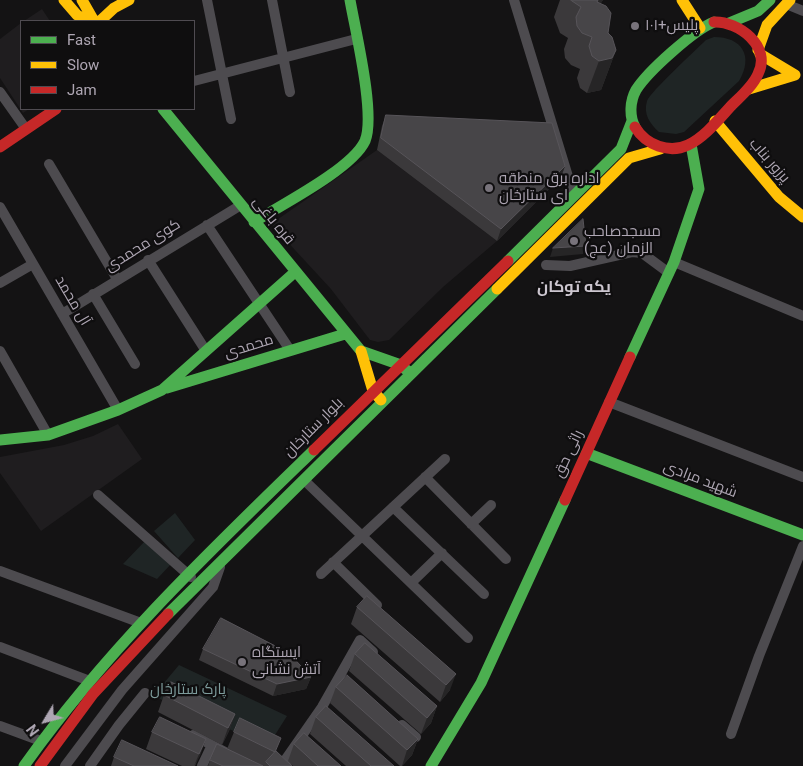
<!DOCTYPE html>
<meta charset="utf-8">
<style>
body{margin:0}
#map{position:relative;width:803px;height:766px;overflow:hidden;background:#141314;font-family:Roboto,sans-serif}
canvas{display:block}
.legend{position:absolute;left:20px;top:20px;width:175px;height:90px;box-sizing:border-box;background:#0f0e0f;border:1px solid #4f4b51;margin:0;padding:6px 9px;list-style:none;font-size:15px;color:#aea6b3}
.legend li{display:flex;align-items:center;gap:10px;height:25px}
.legend b{width:25px;border:1px solid #4f4b51}
.north{position:absolute;left:20px;top:696px;width:50px;height:50px;-webkit-text-stroke:4px #0f0e0f;paint-order:stroke;rotate:233deg;font-size:14px;font-weight:700;line-height:20px;text-align:center;color:#aea6b3}
.north::after{content:'';display:block;margin:auto;width:18px;height:22px;background:#aea6b3;clip-path:polygon(50% 0,100% 100%,50% 72%,0 100%)}
</style>
<div id="map">
<canvas width="803" height="766"></canvas>
<ul class="legend">
<li><b style="height:6px;background:#4caf50"></b>Fast</li>
<li><b style="height:6px;background:#ffc107"></b>Slow</li>
<li><b style="height:6px;background:#c62828"></b>Jam</li>
</ul>
<div class="north">N</div>
</div>
<script>
const g = document.querySelector('canvas').getContext('2d');
g.lineJoin = 'round';
function paint(path, color) { g.fillStyle = color; g.fill(path, 'evenodd'); }
function strokePath(path, color, width, dash) { g.strokeStyle = color; g.lineWidth = width; g.lineCap = dash ? 'butt' : 'round'; g.setLineDash(dash || []); g.stroke(path); }
function drawText(font, color, halo, rows, align = 'center') {
  g.font = font + ' Roboto,Cairo,sans-serif'; g.lineWidth = 4.5; g.setLineDash([]); g.textBaseline = 'middle'; g.strokeStyle = halo; g.fillStyle = color; for (const [text, x, y, turn = 0] of rows) {
    g.save(); g.translate(x, y); g.rotate((+turn || 0) * Math.PI / 180); g.textAlign = isNaN(turn) ? turn : align; if (halo) g.strokeText(text, 0, 0); g.fillText(text, 0, 0); g.restore();
  }
}
paint(new Path2D(`
 M42,9L50,21H24Z
 M21,23V109H29L23,113L0,78V39Z
 M377,150L497,241L443,287L389,340L378,342L370,340L331,289L271,224Z
 M118,424L142,459L41,531L0,473V457L64,445L93,436Z`), '#1f1d1f');
paint(new Path2D(`
 M714,37C742,37 754,56 739,81L684,132L676,134L659,132C650,124 643,114 647,101C650,92 696,50 706,40Z
 M175,513L195,540L178,558L154,531Z
 M145,541L172,563L157,579L123,564Z
 M179,665L287,716L268,746L153,696Z`), '#1f2525');
strokePath(new Path2D(`
 M207,0L231,119
 M272,0L290,92
 M514,0L574,196
 M786,4L803,11
 M194,81L356,39
 M0,92L26,129
 M49,164L117,279
 M0,207L118,410
 M207,225L290,350
 M148,260L206,351
 M674,262L803,316
 M546,265L570,266L632,252L642,253L669,273
 M0,283L33,264
 M93,294L135,364
 M62,314L241,205
 M0,351L48,435
 M609,402L803,477
 M425,477L506,559
 M304,480L468,638
 M98,495L191,577
 M393,507L484,594
 M471,524L491,505
 M333,562L377,605
 M0,571L141,623
 M321,574L445,459
 M411,583L442,553
 M0,647L87,680
 M402,725L416,737
 M0,726L41,741
 M731,734L759,656L803,546
 M193,735L251,766
 M65,766L122,690L213,587L220,567
 M90,766L119,725L145,693
 M202,766L212,745
 M287,766L283,763L322,707L360,640L373,652`), '#4d4b4f', 10);
strokePath(new Path2D(`
 M729,23L758,11L770,0
 M163,109L361,351L398,364L408,371
 M635,127C629,116 630,101 636,90C648,71 694,30 714,22
 M254,222C281,205 352,169 365,141C376,115 355,29 350,0
 M508,261L621,149L632,121
 M630,357L674,262L699,189L691,144
 M167,388L345,334
 M0,440L48,435L118,410L162,390L295,272
 M586,453L803,535
 M168,614L497,289
 M24,766C107,649 211,550 314,450
 M431,766L481,683L565,500`), '#4caf50', 11);
strokePath(new Path2D(`
 M64,0L77,15L88,21
 M82,0L94,21
 M682,0L700,28
 M100,21L114,8L129,0
 M758,50L767,25L790,0
 M749,89L795,75L760,54
 M715,121L779,197L803,217
 M497,289L629,158L660,149
 M361,351L373,391L381,400`), '#ffc107', 11);
strokePath(new Path2D(`
 M635,127C646,145 669,154 688,145C705,137 719,119 731,106C740,97 753,86 758,74C772,46 738,21 714,22
 M0,147L56,109
 M314,450L508,261
 M565,500L630,357
 M40,766L93,694L168,614`), '#c62828', 11);
paint(new Path2D(`
 M560,0H603L600,4L608,33L616,50L601,90L587,93L580,88L577,78L580,69L571,65L565,58L564,49L568,38L560,33L554,17Z
 M386,115L565,166L561,177L497,241L377,150L382,126Z
 M367,596L450,690L440,702L351,624L357,607Z
 M203,649L311,677L306,689L273,696L199,660Z
 M355,654L437,706L431,723L421,734L349,671Z
 M336,687L418,739L412,755L402,766H400L330,703Z
 M164,695L235,714L229,731L222,745L158,712Z
 M316,717L394,766H346L310,734Z
 M152,732L206,739L195,766H182L146,749Z
 M234,732L277,752L292,766H263L227,749Z
 M294,744L341,766H293L288,761Z
 M114,757L178,766H111Z
 M210,760L263,766H208Z`), '#3b393b');
paint(new Path2D(`
 M591,0H603L599,6Z
 M616,50L601,90L587,93L599,61Z
 M565,166L561,177L497,241L501,229Z
 M586,246L583,254L550,257L553,248Z
 M456,674L450,690L440,702L446,685Z
 M311,677L306,689L273,696L277,684Z
 M437,706L431,723L421,734L427,718Z
 M235,714L229,731L222,745L228,728Z
 M206,739L200,756L194,766L199,754Z
 M418,739L412,755L402,766L407,750Z`), '#262526');
const building = new Path2D(`
 M571,0H598L597,2L606,6L611,13L608,33L612,37L616,50L612,58L599,61L592,56L589,46L592,37L582,33L577,26L576,17L581,7L572,1Z
 M386,115L552,123L565,166L501,229L381,138Z
 M583,219L586,246L553,248Z
 M367,596L456,674L446,685L357,607Z
 M221,618L289,653L311,677L277,684L203,649Z
 M365,643L437,706L427,718L355,654Z
 M347,675L418,739L407,750L336,687Z
 M171,682L235,714L228,728L164,695Z
 M326,706L394,766H371L316,717Z
 M160,717L206,739L199,754L152,732Z
 M240,718L281,738L275,752L234,732Z
 M304,733L341,766H318L294,744Z
 M122,740L178,766H134L114,757Z
 M217,744L263,766H223L210,760Z
 M276,751L292,766H270L266,762Z`);
paint(building, '#474548');
strokePath(building, '#575459', 1);
for (const [x, y, r, color] of [
 [635,26,5,"#78737b"],
 [489,188,5,"#78737b"],
 [574,241,5,"#78737b"],
 [242,662,5,"#78737b"]
]) { const dot = new Path2D(); dot.arc(x, y, r, 0, 2 * Math.PI); g.fillStyle = color; g.fill(dot); strokePath(dot, '#0f0e0f', 2); }
drawText('15px', '#aea6b3', '#0f0e0f', [
 ["پلیس+۱۰۱",645,26],
 ["اداره برق منطقه",499,179],
 ["ای ستارخان",499,196],
 ["مسجدصاحب",584,232],
 ["الزمان (عج)",584,249],
 ["ایستگاه",252,653],
 ["آتش نشانی",252,670]
], 'left');
drawText('15px', '#aea6b3', '#0f0e0f', [
 ["پرزور بناب",769,161,49],
 ["قره باغی",273,221,51],
 ["کوی محمدی",143,246,-32],
 ["آل محمد",72,301,60],
 ["محمدی",249,347,-17],
 ["بلوار ستارخان",314,428,-45],
 ["راثی حق",569,454,-65],
 ["شهید مرادی",700,480,21]
]);
drawText('15px', '#7e9c9c', '#0f0e0f', [
 ["پارک ستارخان",188,690]
]);
drawText('bold 16px', '#ccc6cf', '#0f0e0f', [
 ["یکه توکان",574,288]
]);
</script>
